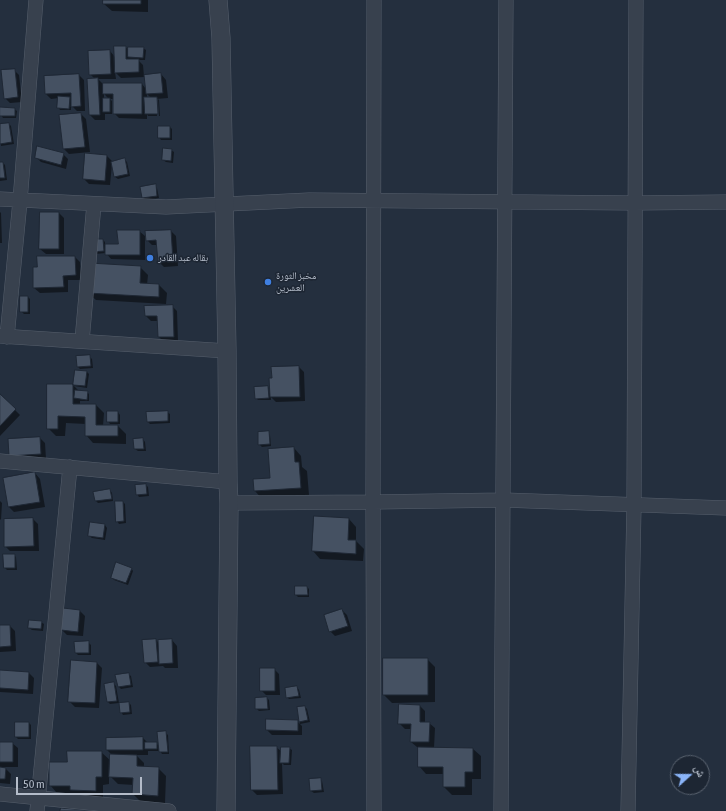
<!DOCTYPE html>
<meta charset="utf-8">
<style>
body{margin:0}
#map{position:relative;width:726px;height:811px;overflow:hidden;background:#242f3e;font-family:"Asap Condensed","Noto Naskh Arabic",sans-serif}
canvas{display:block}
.north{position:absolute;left:670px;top:755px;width:40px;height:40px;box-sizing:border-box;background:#1d2633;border:1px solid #59626f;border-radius:50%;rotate:69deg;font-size:11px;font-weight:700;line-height:16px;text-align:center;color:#b4bcc9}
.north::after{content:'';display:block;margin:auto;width:14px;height:18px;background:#8ab4f8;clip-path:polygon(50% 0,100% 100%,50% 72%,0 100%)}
.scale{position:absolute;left:16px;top:777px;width:126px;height:18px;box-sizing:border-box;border:2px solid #b4bcc9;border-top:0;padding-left:5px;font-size:12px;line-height:14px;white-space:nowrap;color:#b4bcc9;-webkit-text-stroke:3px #1d2633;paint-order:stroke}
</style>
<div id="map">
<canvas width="726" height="811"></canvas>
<div class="north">ش</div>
<div class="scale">50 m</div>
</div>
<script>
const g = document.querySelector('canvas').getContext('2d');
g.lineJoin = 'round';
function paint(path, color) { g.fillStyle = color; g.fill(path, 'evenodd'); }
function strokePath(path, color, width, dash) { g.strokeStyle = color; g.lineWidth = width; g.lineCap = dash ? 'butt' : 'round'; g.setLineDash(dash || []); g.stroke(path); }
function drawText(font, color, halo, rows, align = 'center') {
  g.font = font + ' "Asap Condensed","Noto Naskh Arabic",sans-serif'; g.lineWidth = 3; g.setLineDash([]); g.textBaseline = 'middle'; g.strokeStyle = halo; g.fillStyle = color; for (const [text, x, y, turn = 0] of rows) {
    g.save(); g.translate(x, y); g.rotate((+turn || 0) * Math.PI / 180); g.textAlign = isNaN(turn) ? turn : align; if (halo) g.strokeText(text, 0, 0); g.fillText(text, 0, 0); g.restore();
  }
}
paint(new Path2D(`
 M104,0H148V12L112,11L104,4Z
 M125,47L129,50L143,48L146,50L145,60H138L143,65L144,76L161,74L166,80L168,98L156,99L157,116H148L147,114V119L119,118L114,113V99H110L112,101V114H105V120H95L90,115L88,80L95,79L90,74L110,51L115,57ZM115,72L121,78L145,77L146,89L142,84L104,85L98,79H116ZM104,93L106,96L109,99H104ZM147,94L151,98H147Z
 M14,70L19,75L22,102L10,103L5,98Z
 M79,75L84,80L85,111H77L71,105V110H60L58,107L59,98L51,99L46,94Z
 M158,99L159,100L160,116H159Z
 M14,109L17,111L16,118H3L1,115Z
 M81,114L86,119L90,152L69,154L64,149Z
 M9,124L11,126L14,144L1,146L0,125Z
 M170,127L172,129V140H161L159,137Z
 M171,150L174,152L173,163L166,162L163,160Z
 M63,154L68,159L66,169L41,162L36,157Z
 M107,156L112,161V162L124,159L127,162L130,176L118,179L115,177L112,164L110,185L89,184L84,179Z
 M0,163H3L5,165L7,180L0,181Z
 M155,185L157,188L159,198L145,200L143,198Z
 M0,212L1,213L2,243H0Z
 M59,213L64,218V254H46L40,249Z
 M139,231L145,236V260L111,259L106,253L95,254L103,240L105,242V245H119Z
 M171,231L176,236L178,266L164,267L159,262L158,245H152L147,240L146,232Z
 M75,257L80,262L81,280H68V292L40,293L34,288L38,268Z
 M140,267L148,275L147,285H159L167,293L166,304L96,300L88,293Z
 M28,297L30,299V314H24L21,311Z
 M172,306L177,311L178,342H164L159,337L158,321H151L146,316Z
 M89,356L92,359L93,368L80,369L78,367Z
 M299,367L304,372L305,401L276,402L271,397V400H258L256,398L268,387L270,389Z
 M76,371L87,372L89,374L87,388L74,386Z
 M73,385L79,391L87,392L89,394V401H80V405H96L104,413L103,426H118L126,434V444L93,443L86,435V424L66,423L65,436H56L48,428Z
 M0,395L20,415L0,436Z
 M118,412L120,415V424H110L108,421Z
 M167,412L170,414V423L150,424L148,422Z
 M268,432L270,435L271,446L262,447L259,444Z
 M40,438L45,443L46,459L10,456Z
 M143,439L145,442L146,451H138L135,449Z
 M294,448L301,456L302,467L307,471L309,495L262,499L255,491L254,480L271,479Z
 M35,473L40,479L45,507L14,512L9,507Z
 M146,485L148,487L149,496L139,497L137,494Z
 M110,490L112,493L113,501L98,503L96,501Z
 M0,501L2,503L1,520L0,519Z
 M123,502L125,504L126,523L119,524L117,521Z
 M33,519L38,524L39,551H10L5,546Z
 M349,519L356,527V541L364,549L363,561L320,559L313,551Z
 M105,525L107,528L105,540L92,538L89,536Z
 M14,555L16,557L17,570H7L5,568Z
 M131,568L133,571L128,585L114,580L112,577Z
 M307,587L309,589V597H298L296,595Z
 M342,610L347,615L352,631L335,636L330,631Z
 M80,611L85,616L83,636L67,635L62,630Z
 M41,622L44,624L43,631L32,630L29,628Z
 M0,626H10L15,631L16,651L0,652Z
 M156,640L159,643L172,640L177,646L178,668H165L163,666L150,667L145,662Z
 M88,642L91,645V655H78L76,653Z
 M427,659L435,667V702L392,703L384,695Z
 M97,663L102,668L99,708L75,707L70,702Z
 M274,669L279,674L280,695H266L261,690Z
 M0,671L29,673L34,678L33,694L0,692Z
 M128,674L131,676L133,687L121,689L119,687Z
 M113,683L116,686L119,703L110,704L108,702L105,685Z
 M297,687L299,690L301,698L289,699L287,697Z
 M267,698L269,700L270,710L259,711L256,708Z
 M129,703L131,705L132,714L123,715L121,712Z
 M420,706L425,711V723H429L435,728L434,748L473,749L481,756V779H472V795H452L444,787V774H426L419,766V747H417L411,742L412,729H405L400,724Z
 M305,707L307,709L310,722L300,724L298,708Z
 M297,721L302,726V735H272L267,730Z
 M29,723L31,725V739H18L16,737Z
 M165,732L168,735L169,754H162L160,751H148V755H136L144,763V768H158L166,776L165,803L141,802L133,794L134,785L118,784L109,775V784L103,785V798H78L74,793H57L50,785L68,763L101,752L111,761V754L107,750L143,738L148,743H156L159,746Z
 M0,743H12L18,748V767H4L11,774L10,784L0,783Z
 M276,747L282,752L289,748L292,750L291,765H284L282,763L283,794L257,795L252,790Z
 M320,779L322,781L324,792L314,793L311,791L310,780Z`), '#0007');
const building = new Path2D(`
 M103,0H141V4H103Z
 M114,46H126V59H139V72L115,73Z
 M128,47H144L143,58L128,57Z
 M110,50L111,74L89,75L88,51Z
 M15,69L18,97L4,99L1,70Z
 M161,73L163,93L146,94L144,75Z
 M79,74L81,106L71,107V93L45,94L44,76Z
 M98,78L100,115H89L87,79Z
 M103,83H142V114H113V94H103Z
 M58,96L70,97L69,109L57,108Z
 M144,97H157L158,114H145Z
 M103,98H110V112H103Z
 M0,107L15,108V116H0Z
 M81,113L85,147L63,149L59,115Z
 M9,123L12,142L0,144V124Z
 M158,126H170V138H158Z
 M37,146L64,153L61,165L35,158Z
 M163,148L172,149L171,161L162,160Z
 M85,153L107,155L105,181L83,179Z
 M125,158L128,174L114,177L111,162Z
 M0,162H3L5,178H0Z
 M156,184L157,196L142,198L140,187Z
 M40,212H59V249H39Z
 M117,230H140V255H105V244H118Z
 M171,230L173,261L158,262L156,240L146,241L145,231Z
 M91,239H103L104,251L92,252Z
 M37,256H75L76,275L63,276L64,287L33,288V267H37Z
 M89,263L141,266L140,283L159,284V297L87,293Z
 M20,296H28V312H20Z
 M173,305L174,337H158L157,316H145L144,306Z
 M90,355L91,366L77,367L76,356Z
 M299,366L300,397H270L269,378H272L271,367Z
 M75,370L87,371L85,386L73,385Z
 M47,384H73V404H96V425H118V436H85V417L58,416V429H47Z
 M268,386L269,398L255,399L254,387Z
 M75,390L88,391L87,400L74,398Z
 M0,394L16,409L0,426Z
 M107,411H118V422H107Z
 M168,411V421L147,422L146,412Z
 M269,431L270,444L258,445V432Z
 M40,437L41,454L9,456L8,439Z
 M143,438L144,449H134L133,439Z
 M294,447L295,462H299L301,488L254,491L253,479L270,478L268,449Z
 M35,472L40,502L8,507L3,478Z
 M146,484L147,494L136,495L135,485Z
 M110,489L112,499L95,501L93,492Z
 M115,501H123L124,521L116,522Z
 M314,516L349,518L348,540H356V554L312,551Z
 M33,518L34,546L4,547V519Z
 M90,522L105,524L103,538L88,536Z
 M3,554H15V568H4Z
 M116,562L132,568L126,583L111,578Z
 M295,586H307L308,595H295Z
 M63,608L80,610L78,632L61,630Z
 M342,609L348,626L329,632L324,615Z
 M29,620L42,621L41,629L28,628Z
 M0,625H10L11,646L0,647Z
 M156,639L158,662L144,663L142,640Z
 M172,639L173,663L159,664L158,640Z
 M89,641V653H75L74,642Z
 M383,658H428V695H383Z
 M71,660L97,662L95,703L68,702Z
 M260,668H275V691H260Z
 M0,670L29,672L28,690L0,688Z
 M129,673L131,685L118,687L115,675Z
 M114,682L117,701L107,702L104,684Z
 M297,686L299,696L286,698L285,688Z
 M267,697L268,709H255V698Z
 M129,702L130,712L120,713L119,703Z
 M399,704L420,705V722H430L429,742H410L411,724H398Z
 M305,706L308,720L299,722L297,707Z
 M266,719L298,720V731L266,730Z
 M15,722H29V737H15Z
 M166,731L168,752H159L157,732Z
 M143,737V750H106V738Z
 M0,742H13V762H0Z
 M145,742H157V749H145Z
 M250,746H277L278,790H251Z
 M281,747H290L289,763H280Z
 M418,747L473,748V772H465V787H443V767H418Z
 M67,751H102V777H96V791L70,790V786H49V762H67Z
 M110,754L137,755V766L159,767L158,796L132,794L133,778L109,777Z
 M0,767L6,768L5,779H0Z
 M321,778L322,790L310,791L309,779Z
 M61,808L100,811H60Z`);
paint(building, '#455162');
strokePath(building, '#1f2835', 1);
const minor = new Path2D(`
 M374,0L373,502L374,811
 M0,199L166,207L309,200L634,203L726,202
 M0,336L227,351
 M7,337L20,201L36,0
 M82,341L94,204
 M0,461L228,482
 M229,503L373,502L504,500L726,508
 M0,794L169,811
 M37,811L70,467
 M501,811L506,0
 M628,811L634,505L636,0`);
const tertiary = new Path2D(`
 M218,0L221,38L227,351L228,482L229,503L226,811`);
strokePath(minor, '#565f6c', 15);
strokePath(tertiary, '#565f6c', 19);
strokePath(minor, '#38414e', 14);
strokePath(tertiary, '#38414e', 18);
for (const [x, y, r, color] of [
 [150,258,4,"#3f7fe0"],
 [268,282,4,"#3f7fe0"]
]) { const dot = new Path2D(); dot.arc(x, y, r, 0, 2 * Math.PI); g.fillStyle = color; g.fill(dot); strokePath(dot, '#1d2633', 1.5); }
drawText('10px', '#b4bcc9', '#1d2633', [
 ["بقاله عبد القادر",158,258],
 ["مخبز الثورة",276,276],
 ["العشرين",276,288]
], 'left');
</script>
